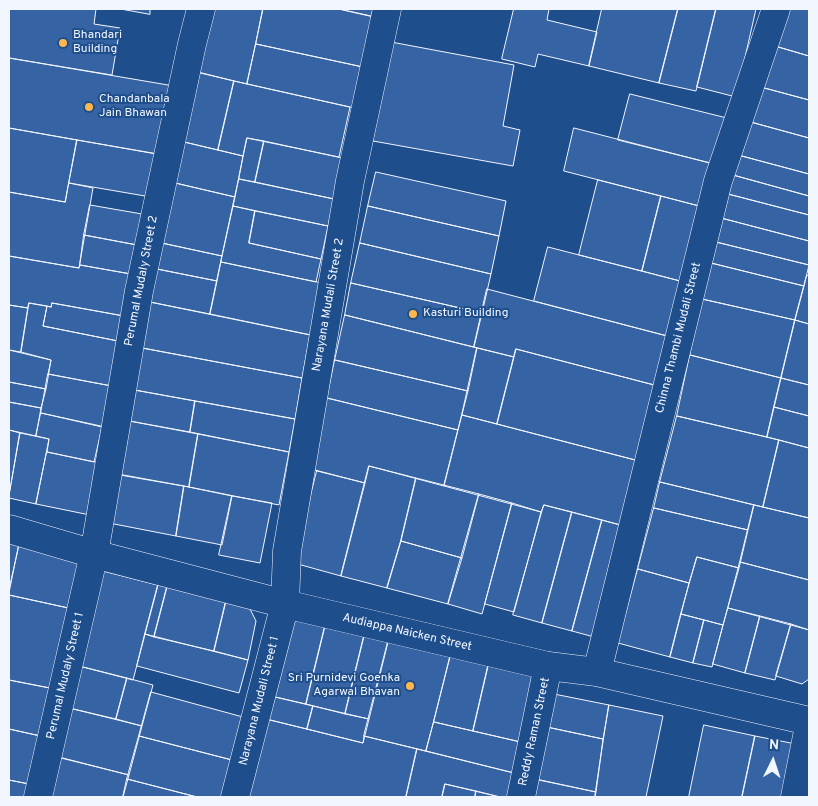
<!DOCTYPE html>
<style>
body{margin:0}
#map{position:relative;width:818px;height:806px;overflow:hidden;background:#1f4e8c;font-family:Overpass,sans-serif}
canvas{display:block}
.frame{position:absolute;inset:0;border:10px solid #f2f6ff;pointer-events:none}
.north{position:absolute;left:748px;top:736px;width:50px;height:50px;-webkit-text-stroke:4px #1f4e8c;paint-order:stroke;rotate:4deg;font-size:14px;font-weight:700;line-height:20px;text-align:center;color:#f2f6ff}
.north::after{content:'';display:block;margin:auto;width:18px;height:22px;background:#f2f6ff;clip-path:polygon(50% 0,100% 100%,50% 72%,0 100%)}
</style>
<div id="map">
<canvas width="818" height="806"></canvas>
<div class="frame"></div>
<div class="north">N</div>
</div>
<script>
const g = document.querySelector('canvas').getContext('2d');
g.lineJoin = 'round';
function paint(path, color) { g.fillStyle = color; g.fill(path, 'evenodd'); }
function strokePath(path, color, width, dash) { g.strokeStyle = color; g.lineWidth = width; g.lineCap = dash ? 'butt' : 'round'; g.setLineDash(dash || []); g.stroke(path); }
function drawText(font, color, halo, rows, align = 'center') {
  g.font = font + ' Overpass,sans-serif'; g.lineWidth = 4; g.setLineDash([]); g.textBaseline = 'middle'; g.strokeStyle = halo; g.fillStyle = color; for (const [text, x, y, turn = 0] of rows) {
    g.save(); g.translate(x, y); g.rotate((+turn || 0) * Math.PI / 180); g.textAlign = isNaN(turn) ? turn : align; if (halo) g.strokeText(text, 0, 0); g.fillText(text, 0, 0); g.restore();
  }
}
const building = new Path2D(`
 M9,9H96L94,24L120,28L112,75L9,58Z
 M121,9H150V14Z
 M210,9H263L247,84L196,72Z
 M263,9H339L376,17L363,67L256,44Z
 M339,9H373L371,16Z
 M514,9H549L547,20L597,32L589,66L538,54L535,67L502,59Z
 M602,9H678L659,83L589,66Z
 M678,9H716L696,91L659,83Z
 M716,9H756L736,97L697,87Z
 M779,9H809V56L768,44Z
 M391,42L514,65L503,126L520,130L513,166L373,141Z
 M256,44L363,67L354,108L247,84Z
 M768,44L809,56V100L757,86Z
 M9,58L174,86L162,155L9,128Z
 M198,72L234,81L218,150L180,141Z
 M234,81L350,107L339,157L247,138L243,156L218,150Z
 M757,86L809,100V138L747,121Z
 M630,94L727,118L714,164L618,140Z
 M747,121L809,138V174L738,155Z
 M9,128L77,140L65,202L9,192Z
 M574,128L714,164L703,207L564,171Z
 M247,138L264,141L255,182L239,179Z
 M77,140L158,154L151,197L69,183Z
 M180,141L243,156L235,197L171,182Z
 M264,141L342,158L334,199L255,182Z
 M738,155L809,174V196L733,175Z
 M376,172L506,201L499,236L368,206Z
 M733,175L809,196V215L728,194Z
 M239,179L334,199L328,226L233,206Z
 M598,180L661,196L642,271L579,255Z
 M171,182L235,197L222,256L157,242Z
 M69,183L93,188L79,268L9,256V192L65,202Z
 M728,194L809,215V241L721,218Z
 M661,196L703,207L684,282L642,271Z
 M90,205L142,214L137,245L84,235Z
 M233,206L255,211L249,243L321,259L316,282L221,262Z
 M368,206L499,236L491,274L360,243Z
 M255,211L328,226L321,259L249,243Z
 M721,218L809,241V265L716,242Z
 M84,235L137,245L131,274L80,265Z
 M157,242L222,256L217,281L152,268Z
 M716,242L809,265L804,286L711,263Z
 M360,243L491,274L482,313L351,283Z
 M548,247L684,282L671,337L534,301Z
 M9,256L79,268L80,265L131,274L124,316L52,303L51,307L29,303L28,308L9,305Z
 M221,262L322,283L311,335L210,314Z
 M711,263L804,286L795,320L702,299Z
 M152,268L217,281L210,314L145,301Z
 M807,275L809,276V324L795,320Z
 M351,283L482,313L474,347L345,315Z
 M487,289L671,337L658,386L516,349L514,357L474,347Z
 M702,299L795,320L781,378L690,355Z
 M145,301L310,335L302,378L137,347Z
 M29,303L47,306L43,326L123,342L117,387L48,374L51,360L21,352Z
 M52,303L124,316L123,342L43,326L47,306L51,307Z
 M9,305L28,308L21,352L9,350Z
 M345,315L477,348L468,391L335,360Z
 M795,320L809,324V385L781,378Z
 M137,347L302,378L295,419L129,389Z
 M477,348L514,357L497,424L462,415Z
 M516,349L658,386L639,461L497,424Z
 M9,350L51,360L46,389L9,382Z
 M690,355L781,378L767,437L677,416Z
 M335,360L468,391L458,430L327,398Z
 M48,374L117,387L110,428L41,413Z
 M781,378L809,385V416L774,407Z
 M9,382L46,389L41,408L9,402Z
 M129,389L195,401L190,432L124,420Z
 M327,398L458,430L444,486L369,466L365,483L311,469Z
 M195,401L295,419L289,452L190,432Z
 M9,402L41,408L36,436L9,430Z
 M774,407L809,416V448L767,437Z
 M41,413L102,427L94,462L47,452L49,439L36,436Z
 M462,415L639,461L628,527L544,505L541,512L444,486Z
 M677,416L779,440L763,507L660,482Z
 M124,420L198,434L189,487L114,474Z
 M9,430L20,433L9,495Z
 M20,433L49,439L36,504L9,498Z
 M198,434L289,452L279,505L189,487Z
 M779,440L809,448V518L763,507Z
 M47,452L105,464L95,516L36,504Z
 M369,466L416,478L401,541L387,588L341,576Z
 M317,471L365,483L341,576L294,563Z
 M118,474L184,486L176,536L109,523Z
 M416,478L479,494L462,558L401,541Z
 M660,482L754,505L748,530L654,508Z
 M184,486L232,496L222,545L176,536Z
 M479,494L512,503L482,614L448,604Z
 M232,496L272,503L260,563L219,555Z
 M512,503L541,512L514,612L485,604Z
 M544,505L572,512L542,623L513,615Z
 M754,505L809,518V580L740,562Z
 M654,508L748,530L739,568L697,557L689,583L638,569Z
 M572,512L602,520L572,631L542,623Z
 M602,520L628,527L598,638L572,631Z
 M401,541L462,558L448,604L387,588Z
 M9,542L19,545L9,589Z
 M19,545L84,559L73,609L9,595Z
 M697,557L739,568L723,625L681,614Z
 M740,562L809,580V630L728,608Z
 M638,569L689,583L670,657L618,643Z
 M99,570L158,585L133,680L75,665Z
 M158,585L167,587L154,637L145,634Z
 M167,587L226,601L214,651L154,637Z
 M9,595L73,609L55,689L9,680Z
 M226,601L249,607L256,621L248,660L214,651Z
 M728,608L760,616L745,673L713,664Z
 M291,614L326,622L306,704L271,696Z
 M681,614L704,620L693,663L670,657Z
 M760,616L791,624L775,680L745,673Z
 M704,620L723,625L712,667L693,663Z
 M326,622L365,632L345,714L306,704Z
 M791,624L809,630V679L802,684L776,676Z
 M365,632L389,638L369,719L345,714Z
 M145,634L248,660L239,693L137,666Z
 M389,638L451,653L426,751L364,736Z
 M451,653L489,662L473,731L434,722Z
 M489,662L542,675L525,743L473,731Z
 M75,665L127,678L116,719L65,707Z
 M127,678L153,685L142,726L116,719Z
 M9,680L55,689L45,737L9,729Z
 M151,692L243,717L232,760L139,736Z
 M549,693L609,705L603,739L542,726Z
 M271,696L313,706L307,729L266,719Z
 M609,705L663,716L646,797H595Z
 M313,706L369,719L363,743L307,729Z
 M65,707L142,726L129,775L53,756Z
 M266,719L363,743L364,736L417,749L406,797H246Z
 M434,722L525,743L518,774L426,751Z
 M704,725L755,736L742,797H689Z
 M542,726L603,739L596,792L531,778Z
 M9,729L45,737L34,785L9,780Z
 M139,736L232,760L223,797H197L127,779Z
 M755,736L796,744L785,797H742Z
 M417,749L518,774L513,797H500L445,784L442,797H406Z
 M55,756L129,775L123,797H46Z
 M127,779L197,797H123Z
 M534,779L596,792L595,797H530Z
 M9,780L34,785L31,797H9Z
 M445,784L476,791L475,797H442Z
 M476,791L500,797H475Z`);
paint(building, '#3563a3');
strokePath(building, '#f2f6ff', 1);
const minor = new Path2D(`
 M597,672L718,181L776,9
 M38,797L94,554L139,291L192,44L201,9
 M235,797L285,604L287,551L350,181L387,9
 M521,797L548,666
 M795,797L809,726`);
const tertiary = new Path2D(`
 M9,529L94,554L285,604L548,666L597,672L809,721`);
strokePath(minor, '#f2f6ff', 29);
strokePath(tertiary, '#f2f6ff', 29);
strokePath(minor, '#1f4e8c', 28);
strokePath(tertiary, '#1f4e8c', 28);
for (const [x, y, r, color] of [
 [63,43,5,"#ffb74d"],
 [89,107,5,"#ffb74d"],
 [413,314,5,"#ffb74d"],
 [410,686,5,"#ffb74d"]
]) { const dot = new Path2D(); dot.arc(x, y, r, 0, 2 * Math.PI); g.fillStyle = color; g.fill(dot); strokePath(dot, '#1f4e8c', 2); }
drawText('12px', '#f2f6ff', '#1f4e8c', [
 ["Bhandari",73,36],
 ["Building",73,50],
 ["Chandanbala",99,100],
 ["Jain Bhawan",99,114],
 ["Kasturi Building",423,314],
 ["Sri Purnidevi Goenka",400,679,"right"],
 ["Agarwal Bhavan",400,693,"right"]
], 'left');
drawText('12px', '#f2f6ff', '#1f4e8c', [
 ["Perumal Mudaly Street 2",142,281,-79],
 ["Narayana Mudali Street 2",329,305,-80],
 ["Chinna Thambi Mudali Street",679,338,-76],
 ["Audiappa Naicken Street",407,633,13],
 ["Perumal Mudaly Street 1",66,676,-77],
 ["Narayana Mudali Street 1",260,701,-76],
 ["Reddy Raman Street",535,732,-78]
]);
</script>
